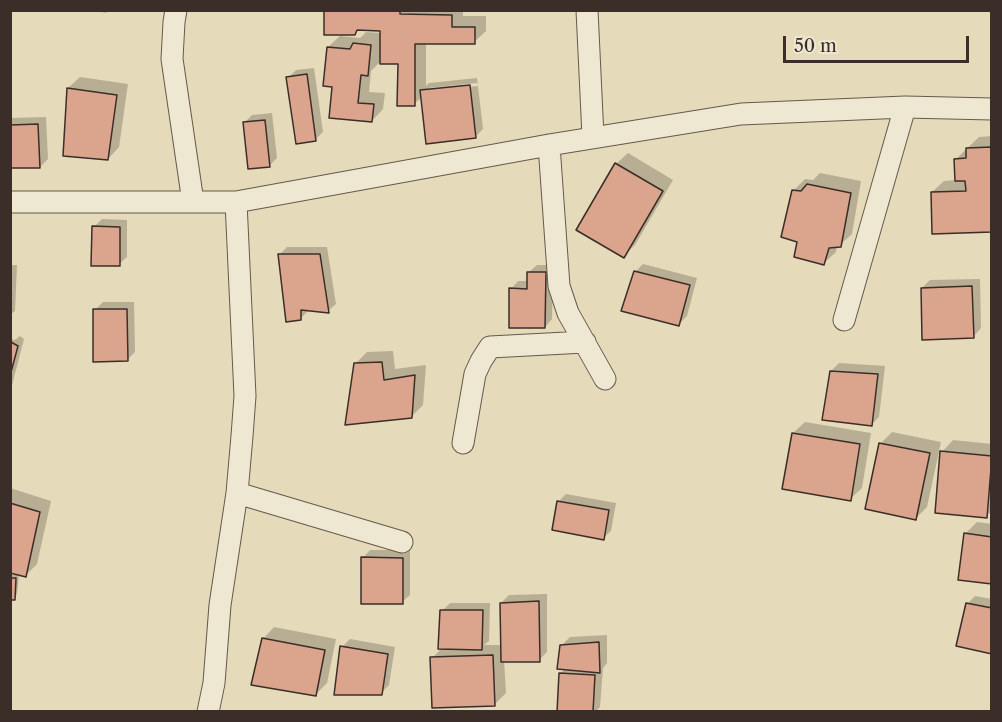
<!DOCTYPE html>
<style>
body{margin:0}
#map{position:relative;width:1002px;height:722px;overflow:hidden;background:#e5dab9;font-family:"Libre Caslon Text",serif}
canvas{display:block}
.frame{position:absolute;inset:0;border:12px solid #3b2e28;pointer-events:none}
.scale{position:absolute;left:783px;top:36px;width:186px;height:27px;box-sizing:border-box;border:3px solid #3b2e28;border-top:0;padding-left:8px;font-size:18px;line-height:21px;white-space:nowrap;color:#3b2e28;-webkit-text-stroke:4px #eee7d2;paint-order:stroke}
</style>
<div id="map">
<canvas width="1002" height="722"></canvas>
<div class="frame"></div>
<div class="scale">50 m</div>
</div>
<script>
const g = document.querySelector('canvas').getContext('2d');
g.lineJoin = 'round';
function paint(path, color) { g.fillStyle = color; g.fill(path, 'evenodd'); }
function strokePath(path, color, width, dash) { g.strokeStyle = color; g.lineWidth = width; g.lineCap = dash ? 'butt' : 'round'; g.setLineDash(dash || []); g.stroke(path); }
paint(new Path2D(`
 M90,10H108L106,13Z
 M325,10H463V16H486V31L474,42H426V86L429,83L477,78L483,129L475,137L422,97L414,104L399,62L379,63L371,71L369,92L385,93L383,109L372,121L334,85L328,47L340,36L360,38L366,32L381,33V29H359L354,33ZM477,83L478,86L428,91V88Z
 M314,68L323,132L315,140L288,78L296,70Z
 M80,77L128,84L119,147L108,159L64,155L68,88Z
 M272,113L277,158L269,166L244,123L252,115Z
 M46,117L48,159L40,167H10V118Z
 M992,136V231L932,192L944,181L957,180L956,159L979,137Z
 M628,153L673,180L635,245L623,256L616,164Z
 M820,173L861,181L852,234L840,245L837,246L836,252L824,263L793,191L805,179L813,180Z
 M102,219L127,220V257L119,264L94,227Z
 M287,247H327L336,304L328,311L308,309V311L300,319L280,254Z
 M643,264L697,278L687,316L679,324L635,272Z
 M10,265H17L15,311L10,315Z
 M537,265H553L552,319L545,327L511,289L518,281H529V272Z
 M980,279L981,328L974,336L922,288L930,280Z
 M103,302H134L135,352L127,360L95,310Z
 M20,336L24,339L10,393V339L15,340Z
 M393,351L395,369L426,365L423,405L411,417L355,364L367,352Z
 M839,363L885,366L879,417L871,425L831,371Z
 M805,422L871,433L862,488L850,499L793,433Z
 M892,432L941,442L927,507L915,519L867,508L881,443Z
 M953,440L992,444V511L986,516L942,452Z
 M10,488L51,501L37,564L26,575L10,571Z
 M566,494L616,503L611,531L603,538L559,501Z
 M977,522L992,524V583L965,534Z
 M370,550H410V595L402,602L363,558Z
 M19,574L17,594L14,598H10V575H18Z
 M547,594V652L539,660H504L506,693L494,705L432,658L442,648V611L450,603H490L489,641L484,645H502L501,603L509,595Z
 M975,596L992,599V653L967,604Z
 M274,627L336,639L327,683L316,694L263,639Z
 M607,635V663L603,668L600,707L595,712H558L561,673L566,668L562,645L570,637Z
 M350,639L395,647L389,685L381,693L342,647Z`), '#0003');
const building = new Path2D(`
 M324,10H400V14L452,15V27H475V44H415V106H397L398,64H380V31L357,30L355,35H324Z
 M353,43L371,45L368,76L361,75L358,103L374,104L372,122L329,118L332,87L323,86L327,47L350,49Z
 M307,74L316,141L296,144L286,77Z
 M470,85L476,138L426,144L420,90Z
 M67,88L117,95L108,160L63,156Z
 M265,120L270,167L248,169L243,122Z
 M38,124L40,168H10V125Z
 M992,147V232L932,234L931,192L966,191L965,181H955L954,159L966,158V148Z
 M615,163L663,191L624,258L576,230Z
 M807,184L851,193L841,247L829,248L824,265L794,257L797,242L781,237L792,190L801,191Z
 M92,226L120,227V266H91Z
 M278,254H320L329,313L301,310V320L286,322Z
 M634,271L690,285L679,326L621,311Z
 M527,272H546L545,328H509V288L527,289Z
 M972,286L974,338L922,340L921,288Z
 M93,309H127L128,361L93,362Z
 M11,342L18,346L10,376V343Z
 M382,362L384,380L415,375L412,418L345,425L354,363Z
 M830,371L878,374L872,426L822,420Z
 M792,433L860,444L851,501L782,489Z
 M879,443L930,453L916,520L865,509Z
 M940,451L992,456L987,518L935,513Z
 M557,501L609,510L604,540L552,530Z
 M10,503L40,512L26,577L10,573Z
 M964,533L992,537V584L958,580Z
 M361,557L403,558V604H361Z
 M10,578H16L15,600H10Z
 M539,601L540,662H501L500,603Z
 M966,603L992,608V654L956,646Z
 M440,610H483L482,650L438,649Z
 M262,638L325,650L316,696L251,685Z
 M599,642L600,673L557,669L560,645Z
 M340,646L388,654L382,695H334Z
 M493,655L495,706L432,708L430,657Z
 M559,673L595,675L593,712H557Z`);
paint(building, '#dba48d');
strokePath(building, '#3b2e28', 1.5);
const minor = new Path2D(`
 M176,10L174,22L172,59L193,202
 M587,10L593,137
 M549,145L559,286L568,313L605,379
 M10,202H236L549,145L741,114L905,107L992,109
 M844,320L905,107
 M463,443L475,374L481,361L490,347L585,342
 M237,493L402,542
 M208,712L214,683L220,605L237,493L242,436L245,396L236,202`);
strokePath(minor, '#66594c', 23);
strokePath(minor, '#eee7d2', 21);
</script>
